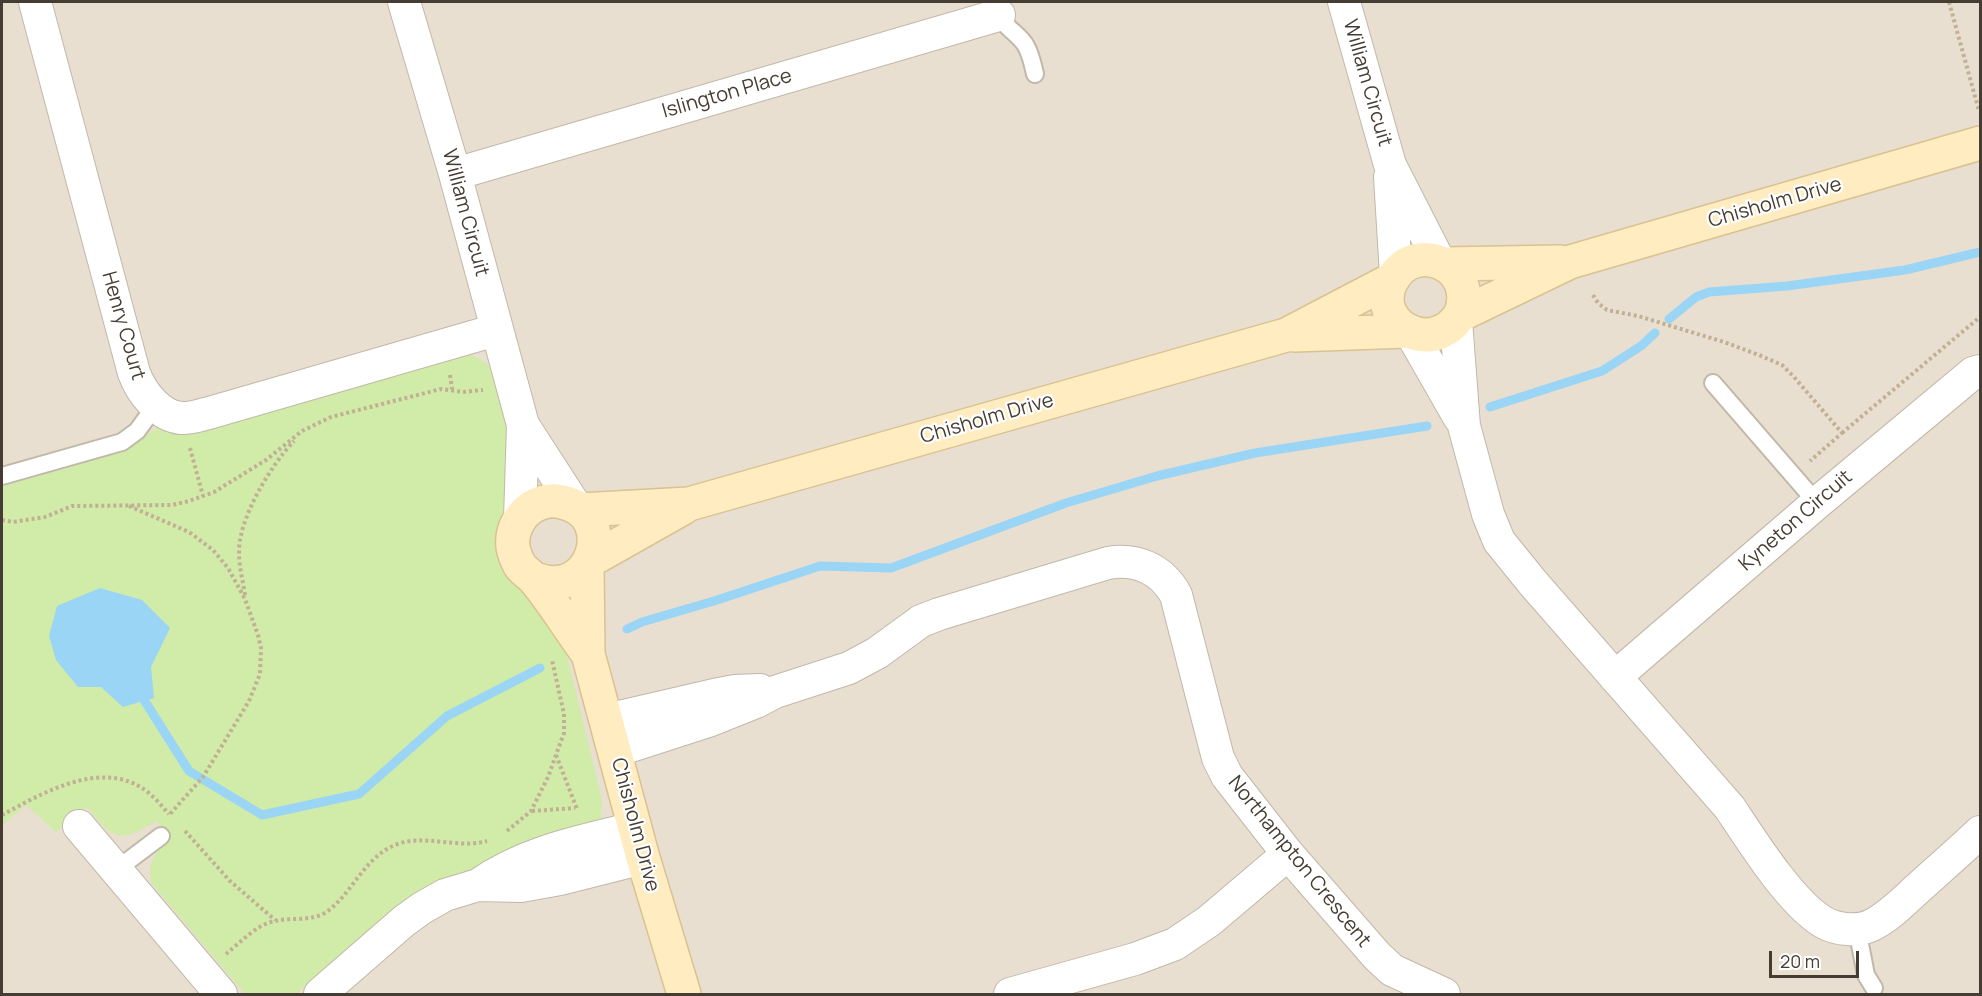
<!DOCTYPE html>
<style>
body{margin:0}
#map{position:relative;width:1982px;height:996px;overflow:hidden;background:#f3ede3;font-family:Manrope,sans-serif}
canvas{display:block}
.frame{position:absolute;inset:0;border:3px solid #453d33;pointer-events:none}
.scale{position:absolute;left:1769px;top:951px;width:90px;height:27px;box-sizing:border-box;border:3px solid #453d33;border-top:0;padding-left:8px;font-size:18px;line-height:21px;white-space:nowrap;color:#453d33;-webkit-text-stroke:4px #fff;paint-order:stroke}
</style>
<div id="map">
<canvas width="1982" height="996"></canvas>
<div class="frame"></div>
<div class="scale">20 m</div>
</div>
<script>
const g = document.querySelector('canvas').getContext('2d');
g.lineJoin = 'round';
function paint(path, color) { g.fillStyle = color; g.fill(path, 'evenodd'); }
function strokePath(path, color, width, dash) { g.strokeStyle = color; g.lineWidth = width; g.lineCap = dash ? 'butt' : 'round'; g.setLineDash(dash || []); g.stroke(path); }
function drawText(font, color, halo, rows, align = 'center') {
  g.font = font + ' Manrope,sans-serif'; g.lineWidth = 4.5; g.setLineDash([]); g.textBaseline = 'middle'; g.strokeStyle = halo; g.fillStyle = color; for (const [text, x, y, turn = 0] of rows) {
    g.save(); g.translate(x, y); g.rotate((+turn || 0) * Math.PI / 180); g.textAlign = isNaN(turn) ? turn : align; if (halo) g.strokeText(text, 0, 0); g.fillText(text, 0, 0); g.restore();
  }
}
paint(new Path2D(`
 M2,2H1980V994H2Z`), '#e8dfd1');
paint(new Path2D(`
 M464,353L472,355L486,363L492,370L498,384L510,449V505L564,644L602,800L601,818L595,825L421,891L410,897L296,994H245L152,884C146,864 156,851 169,837L157,821C118,844 114,840 87,807L56,832L26,805L2,826V486L127,448L160,426Z`), '#d1eba8');
paint(new Path2D(`
 M100,588L142,600L170,628L151,667L154,698L123,707L101,687H78L56,660L49,636L57,606Z`), '#9ad5f5');
strokePath(new Path2D(`
 M1669,319L1696,297L1709,292L1787,286L1905,270L1980,252
 M1490,407L1602,371L1641,346L1655,333
 M627,629L642,622L714,601L820,566L891,568L1066,503L1157,476L1255,453L1427,426
 M139,692L189,771L262,815L359,794L447,716L540,668`), '#9ad5f5', 9);
const lane = new Path2D(`
 M998,9C1000,26 1019,33 1026,46C1031,55 1033,65 1035,74
 M1713,383L1817,503
 M2,476L122,442L137,431L156,405
 M116,870L161,836
 M1857,929L1866,975L1874,988`);
const street = new Path2D(`
 M35,2L134,373C141,392 159,416 181,418C190,419 200,415 209,413L496,330
 M404,2L455,174L523,425L576,507
 M1344,2L1390,165L1439,261
 M455,174L999,15
 M1390,177L1396,275
 M1456,321L1464,426L1488,514L1499,541L1533,583L1730,808C1752,841 1790,902 1823,922C1837,930 1858,932 1872,925C1888,917 1902,903 1915,891C1937,871 1959,852 1980,832
 M1411,333L1459,417
 M520,519L523,425
 M1615,677L1817,503L1973,373L1980,371
 M606,720L714,695L735,691L760,690
 M615,751L711,720L756,702L775,692L849,668L877,653L921,621L939,614L1108,563C1136,558 1162,569 1176,595L1218,758L1227,776L1288,854L1377,956L1392,970L1444,994
 M79,826L221,994
 M478,885C525,852 581,841 635,828
 M320,994L404,921L422,908L445,895L478,885L521,886L560,879L643,858
 M1010,994L1135,959L1175,944L1209,921L1288,854`);
const secondary = new Path2D(`
 M1445,264L1560,262
 M1460,315C1480,268 1416,237 1392,280C1369,322 1431,359 1460,315L1570,262L1980,143
 M1294,335L1407,331
 M580,510L689,504L1286,335L1393,279
 M591,560L683,508
 M587,567L588,654L643,858L684,994
 M533,578C593,604 620,514 562,502C552,499 541,502 532,507C519,516 511,531 513,547C514,553 516,558 519,564C523,571 530,574 535,580C554,603 570,630 588,654`);
strokePath(lane, '#c2b8a8', 20);
strokePath(street, '#c2b8a8', 34);
strokePath(secondary, '#dac291', 36);
strokePath(new Path2D(`
 M1949,2L1979,111
 M1593,295L1598,303L1607,310L1638,316L1724,342L1759,355L1782,365L1794,377L1842,433L1810,461
 M450,375L452,389
 M1842,433L1980,317
 M190,448L203,496
 M129,506L189,532L213,550L228,568L245,599L258,635L261,648L260,674L249,701L203,777L170,814
 M2,520L13,522L45,517L72,506L172,505L189,501L214,492L266,460L302,431L331,417L441,389L463,392L483,390
 M245,595C243,581 239,567 239,553C238,519 271,465 294,441
 M556,755L577,809
 M532,811L575,808
 M2,815C41,794 98,760 142,788C152,794 161,805 169,814
 M185,831L230,881L275,920
 M507,831L531,811L548,777L564,733V714L552,660
 M226,954C240,943 257,924 275,921C292,917 313,922 328,911C355,890 366,853 401,843C429,835 458,849 487,841`), '#c2b095', 4, [3, 3]);
strokePath(lane, '#fff', 16);
strokePath(street, '#fff', 32);
strokePath(secondary, '#ffedc1', 33);
drawText('20px', '#453d33', '#fff', [
 ["William Circuit",1367,83,74],
 ["Islington Place",727,94,-16],
 ["Chisholm Drive",1775,203,-16],
 ["William Circuit",465,213,75],
 ["Henry Court",123,326,74],
 ["Chisholm Drive",987,419,-16],
 ["Kyneton Circuit",1796,521,-41],
 ["Chisholm Drive",635,825,75],
 ["Northampton Crescent",1299,862,51]
]);
</script>
